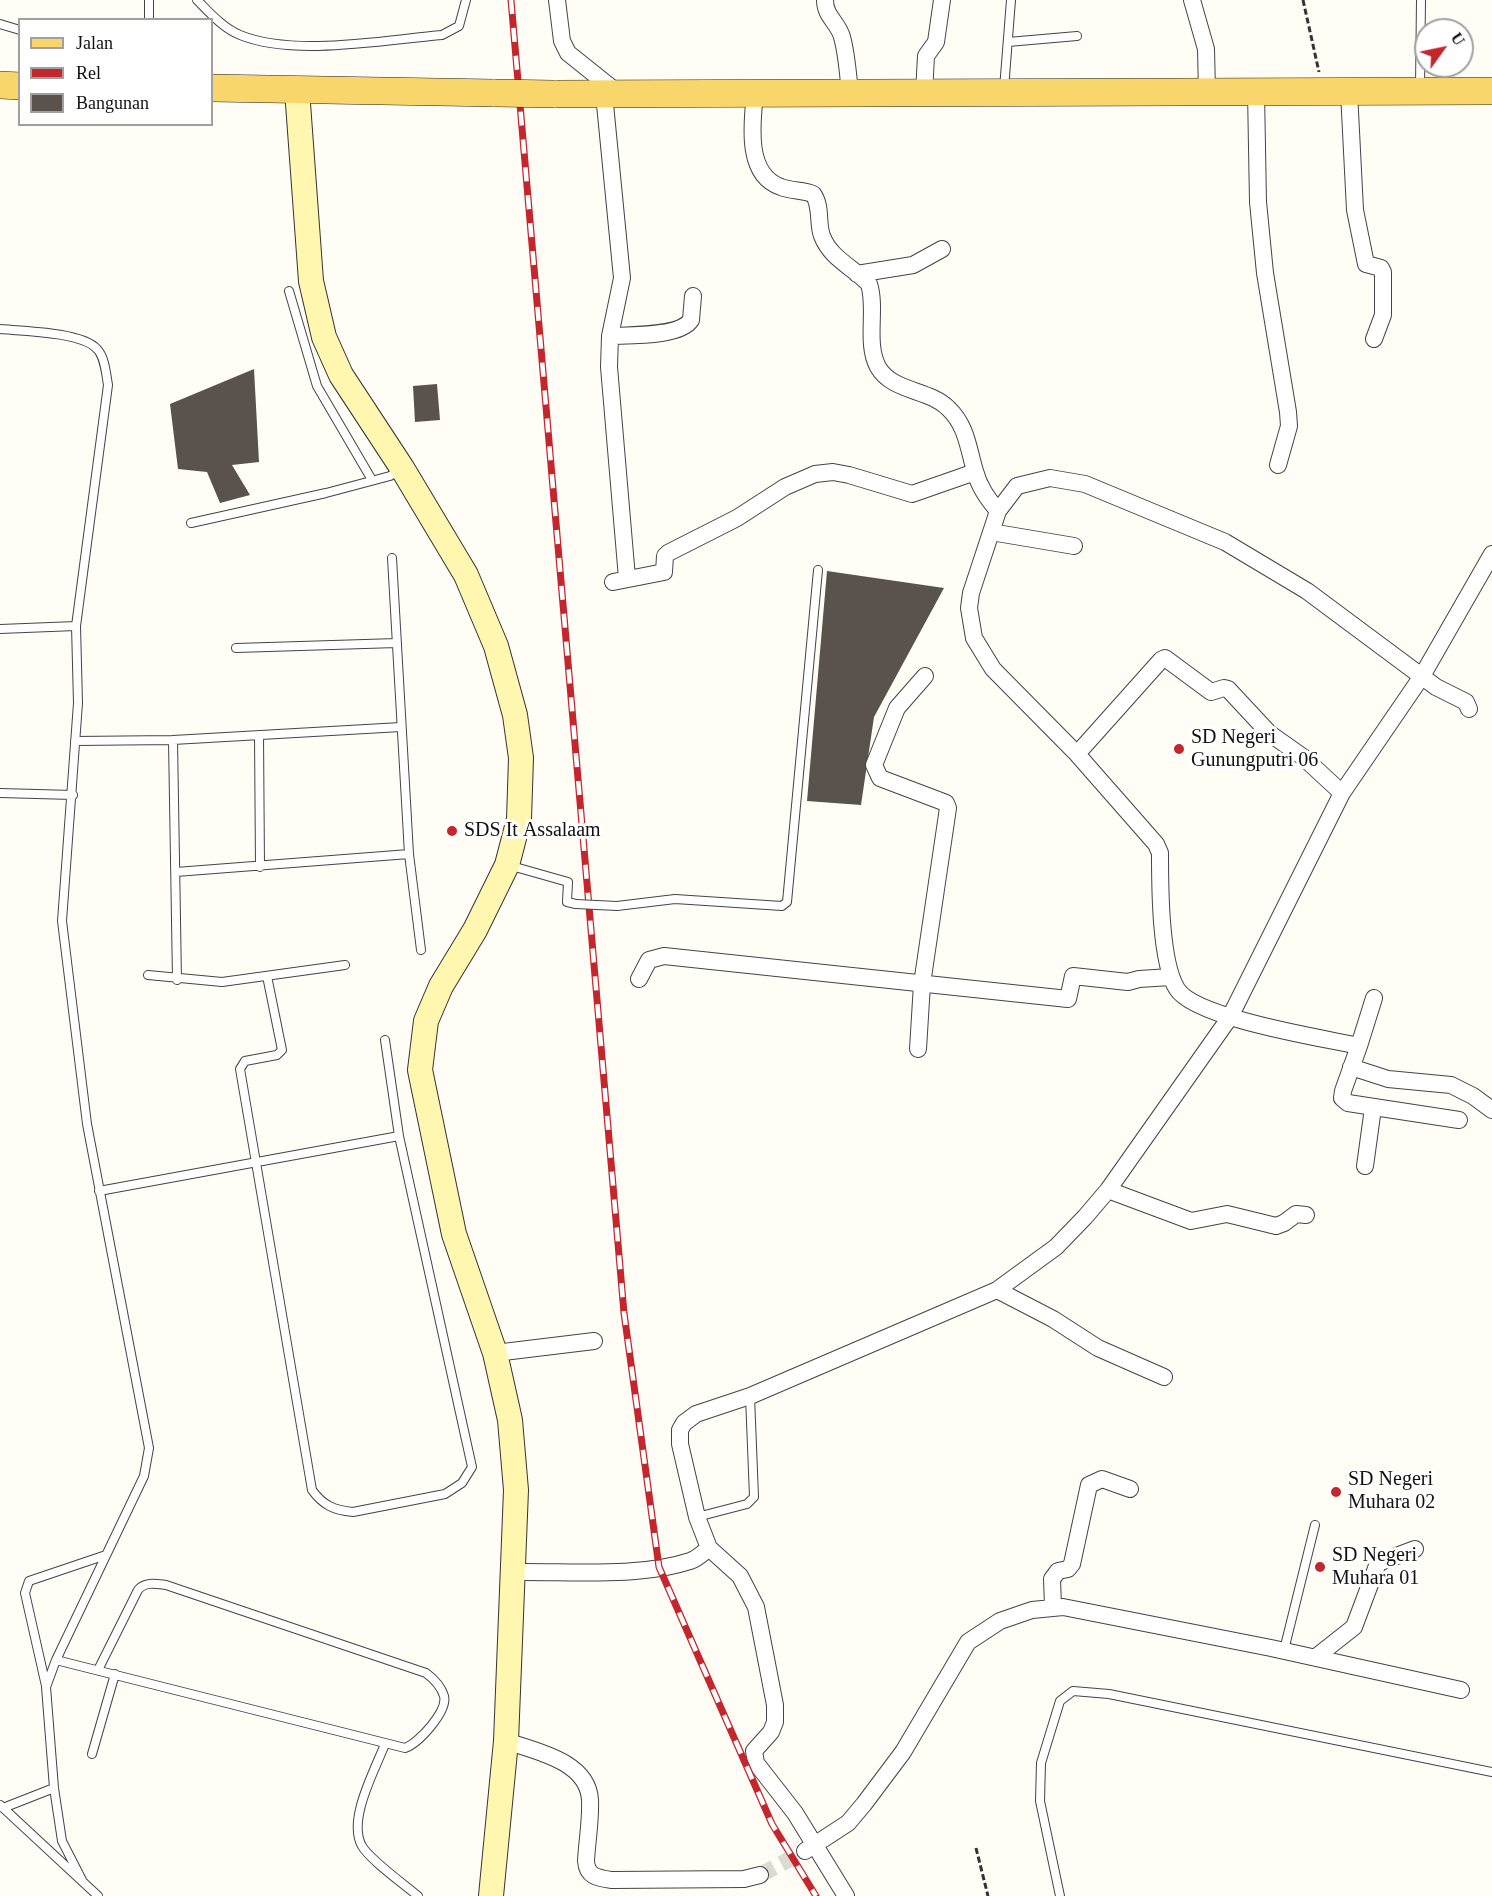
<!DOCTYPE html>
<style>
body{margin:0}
#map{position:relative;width:1492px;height:1896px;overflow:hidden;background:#fffdf5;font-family:Georgia,serif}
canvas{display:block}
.legend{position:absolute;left:18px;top:18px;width:195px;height:108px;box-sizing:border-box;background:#fff;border:2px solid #a0a0a0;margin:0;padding:8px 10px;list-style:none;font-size:18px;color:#111}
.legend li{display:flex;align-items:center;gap:12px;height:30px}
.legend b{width:30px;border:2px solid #a0a0a0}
.north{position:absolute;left:1414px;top:18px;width:60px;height:60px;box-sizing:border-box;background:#fff;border:2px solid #a0a0a0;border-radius:50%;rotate:57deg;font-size:16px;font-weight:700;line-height:24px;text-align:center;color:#111}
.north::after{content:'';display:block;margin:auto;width:21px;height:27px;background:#c4262e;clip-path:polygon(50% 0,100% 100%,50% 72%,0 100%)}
</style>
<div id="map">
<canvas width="1492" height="1896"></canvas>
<ul class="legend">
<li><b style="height:8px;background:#f9d66b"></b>Jalan</li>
<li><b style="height:8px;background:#c4262e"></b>Rel</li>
<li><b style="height:16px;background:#5a524d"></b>Bangunan</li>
</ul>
<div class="north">U</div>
</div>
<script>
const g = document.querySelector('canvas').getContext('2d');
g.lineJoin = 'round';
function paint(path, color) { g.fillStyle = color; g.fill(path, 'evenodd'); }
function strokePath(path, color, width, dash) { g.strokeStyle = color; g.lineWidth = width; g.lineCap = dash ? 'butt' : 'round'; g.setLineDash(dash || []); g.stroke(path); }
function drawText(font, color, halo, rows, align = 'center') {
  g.font = font + ' Georgia,serif'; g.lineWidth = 6; g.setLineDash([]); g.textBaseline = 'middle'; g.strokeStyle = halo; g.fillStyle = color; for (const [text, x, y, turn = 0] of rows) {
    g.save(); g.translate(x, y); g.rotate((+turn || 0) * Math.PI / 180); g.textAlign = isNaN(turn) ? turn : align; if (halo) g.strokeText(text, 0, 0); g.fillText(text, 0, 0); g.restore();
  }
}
paint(new Path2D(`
 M254,369L259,462L232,465L250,495L220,503L207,472L178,469L170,404Z
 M437,384L440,420L415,422L413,386Z
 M827,571L944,588L874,717L861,805L807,801Z`), '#5a524d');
strokePath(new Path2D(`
 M760,1875L805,1851`), '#dbdad3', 16, [16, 8]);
const lane = new Path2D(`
 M149,0V20
 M197,0C210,13 223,28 240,35C294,57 384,40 442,35L459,26L466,0
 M0,24L20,30
 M1008,42L1077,36
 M1420,87L1421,0
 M1004,89L1011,0
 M289,291L317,386L372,480
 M0,329C23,331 82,332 97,349C105,357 106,374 108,385L76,626L78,703L62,921L87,1124L149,1448L144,1476L56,1660L46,1687L54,1788L62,1841L82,1880
 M191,523L326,493L390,476L399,470
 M0,629L76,626
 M236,648L397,643
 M259,735L260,867
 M75,741L173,740
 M0,793L73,795
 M409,854L421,950
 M508,865L568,882L567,902L576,904
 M176,872L409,854L392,558
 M617,906L675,899L782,906L787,902L818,570
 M148,975L222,982L345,965
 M267,976L282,1050L277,1055L245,1061L240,1069L312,1490C323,1505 333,1510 353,1512L445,1494L462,1483L472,1467L399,1136L385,1040
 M177,980L173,740L401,727
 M99,1191L399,1136
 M697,1517L747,1504L754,1497L750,1396
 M1284,1650L1315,1525
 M56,1660L405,1748C419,1743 448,1711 444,1696C441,1686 434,1679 426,1673L166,1585C157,1584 145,1581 138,1590L98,1670
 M46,1686L25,1593L29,1581L106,1555
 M385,1744C375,1770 347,1820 362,1846C369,1859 405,1885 418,1896
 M92,1754L115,1674
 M0,1805L98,1896
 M3,1808L54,1788
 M1060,1896L1040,1801L1041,1763L1060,1701L1073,1691L1109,1694L1492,1772`);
const street = new Path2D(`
 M557,0L562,41L568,53L618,93
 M825,0C825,17 838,22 842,37C847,55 848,75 850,93
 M1192,0L1206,49L1207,91
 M1256,92L1258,202L1265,273L1288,412L1289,426L1278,465
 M1349,92L1355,210L1366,264L1381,268L1383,272V315L1374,339
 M755,93C752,123 745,175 781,187C791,191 803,190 813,194C822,206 817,223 822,236C831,259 853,267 869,284C877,309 865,343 878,367C892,392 929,389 948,408C967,426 968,448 975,471C979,487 988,499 998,511L971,593L969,608L974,638L993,669L1077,754L1156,844L1160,853C1160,886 1160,962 1177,989C1195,1018 1322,1038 1359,1046L1343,1091L1342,1098L1348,1103L1459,1120
 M924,93L926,56L936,42L942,0
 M604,94L622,278L610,336L609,367L627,578
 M857,274L913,265L942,249
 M610,336C629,335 680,337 691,320L693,296
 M998,511L1017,486L1050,478L1085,484L1225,542L1307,591L1436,687L1466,702L1469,709
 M991,532L1074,546
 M613,582L664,572L665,556L668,553L737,518L785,487L815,474L833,472L849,475L912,494L975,472
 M1077,754L1161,660L1165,658L1211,692L1224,688L1228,689L1269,733L1303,757L1342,793
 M639,979L649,960L664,956L1068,999L1073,976L1128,982L1139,979L1171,977
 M1359,1046L1374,998
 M918,1049L922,984L948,808L946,803L880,778L874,765L897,708L925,676
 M1351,1067L1388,1079L1451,1085L1473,1096L1492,1110
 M1365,1166L1373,1108
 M1108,1190L1191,1221L1227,1214L1276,1226L1284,1223L1296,1214L1306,1215
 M997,1290L1053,1319L1098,1348L1164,1377
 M495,1353L594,1341
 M709,1548L740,1576L756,1607L775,1705V1722L771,1732L754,1751L756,1763L795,1813L846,1896
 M513,1572C568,1571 638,1578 690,1561C697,1559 703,1553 709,1548L697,1517L680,1444V1430L684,1423L696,1414L750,1396L997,1290L1056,1247L1085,1217L1108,1190L1230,1017L1342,793L1422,676L1492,554
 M1053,1606L1052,1579L1058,1571L1068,1569L1072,1564L1089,1485L1102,1479L1130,1489
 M1316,1657L1354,1627L1378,1563L1415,1549
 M506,1741C535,1751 588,1761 590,1800C591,1820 587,1841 586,1861C587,1877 598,1878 612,1880L744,1879L760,1875
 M805,1851L848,1823L864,1804L903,1752L968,1642L1000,1621L1032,1610L1063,1607L1271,1648L1461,1690`);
const secondary = new Path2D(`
 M297,90L311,281L324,337L341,375L402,468L466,575L496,646L515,715L521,758L519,819L507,865L475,930L441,986L426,1021L420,1070L454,1234L495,1353L510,1420L516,1490L506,1741L491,1896`);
const primary = new Path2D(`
 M0,85L20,86
 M212,88L495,93
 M554,94L1492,91`);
strokePath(lane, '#444', 10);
strokePath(street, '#444', 18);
strokePath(secondary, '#333', 26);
strokePath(primary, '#222', 28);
strokePath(new Path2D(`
 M1303,0L1319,72
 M976,1848L988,1896`), '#333', 3, [6, 3]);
strokePath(lane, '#fff', 8);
strokePath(street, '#fff', 16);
strokePath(secondary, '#fff6b0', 24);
strokePath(primary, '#f9d66b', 27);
const rail = new Path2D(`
 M511,0L624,1313L659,1567L772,1824L816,1896`);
strokePath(rail, '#c4262e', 7);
strokePath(rail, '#fff', 4.5, [14]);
const laneBridge = new Path2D(`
 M576,904L617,906`);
const primaryBridge = new Path2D(`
 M495,93L554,94`);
strokePath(laneBridge, '#444', 10, []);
strokePath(primaryBridge, '#222', 28, []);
strokePath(laneBridge, '#fff', 8);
strokePath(primaryBridge, '#f9d66b', 27);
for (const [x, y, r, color] of [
 [1179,749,6,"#c4262e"],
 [452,831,6,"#c4262e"],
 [1336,1492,6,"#c4262e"],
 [1320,1567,6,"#c4262e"]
]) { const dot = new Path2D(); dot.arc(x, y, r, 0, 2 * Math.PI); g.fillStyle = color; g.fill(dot); strokePath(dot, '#fff', 2); }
drawText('20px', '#111', '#fff', [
 ["SD Negeri",1191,738],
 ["Gunungputri 06",1191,761],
 ["SDS It Assalaam",464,831],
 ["SD Negeri",1348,1480],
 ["Muhara 02",1348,1503],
 ["SD Negeri",1332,1556],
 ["Muhara 01",1332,1579]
], 'left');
</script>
